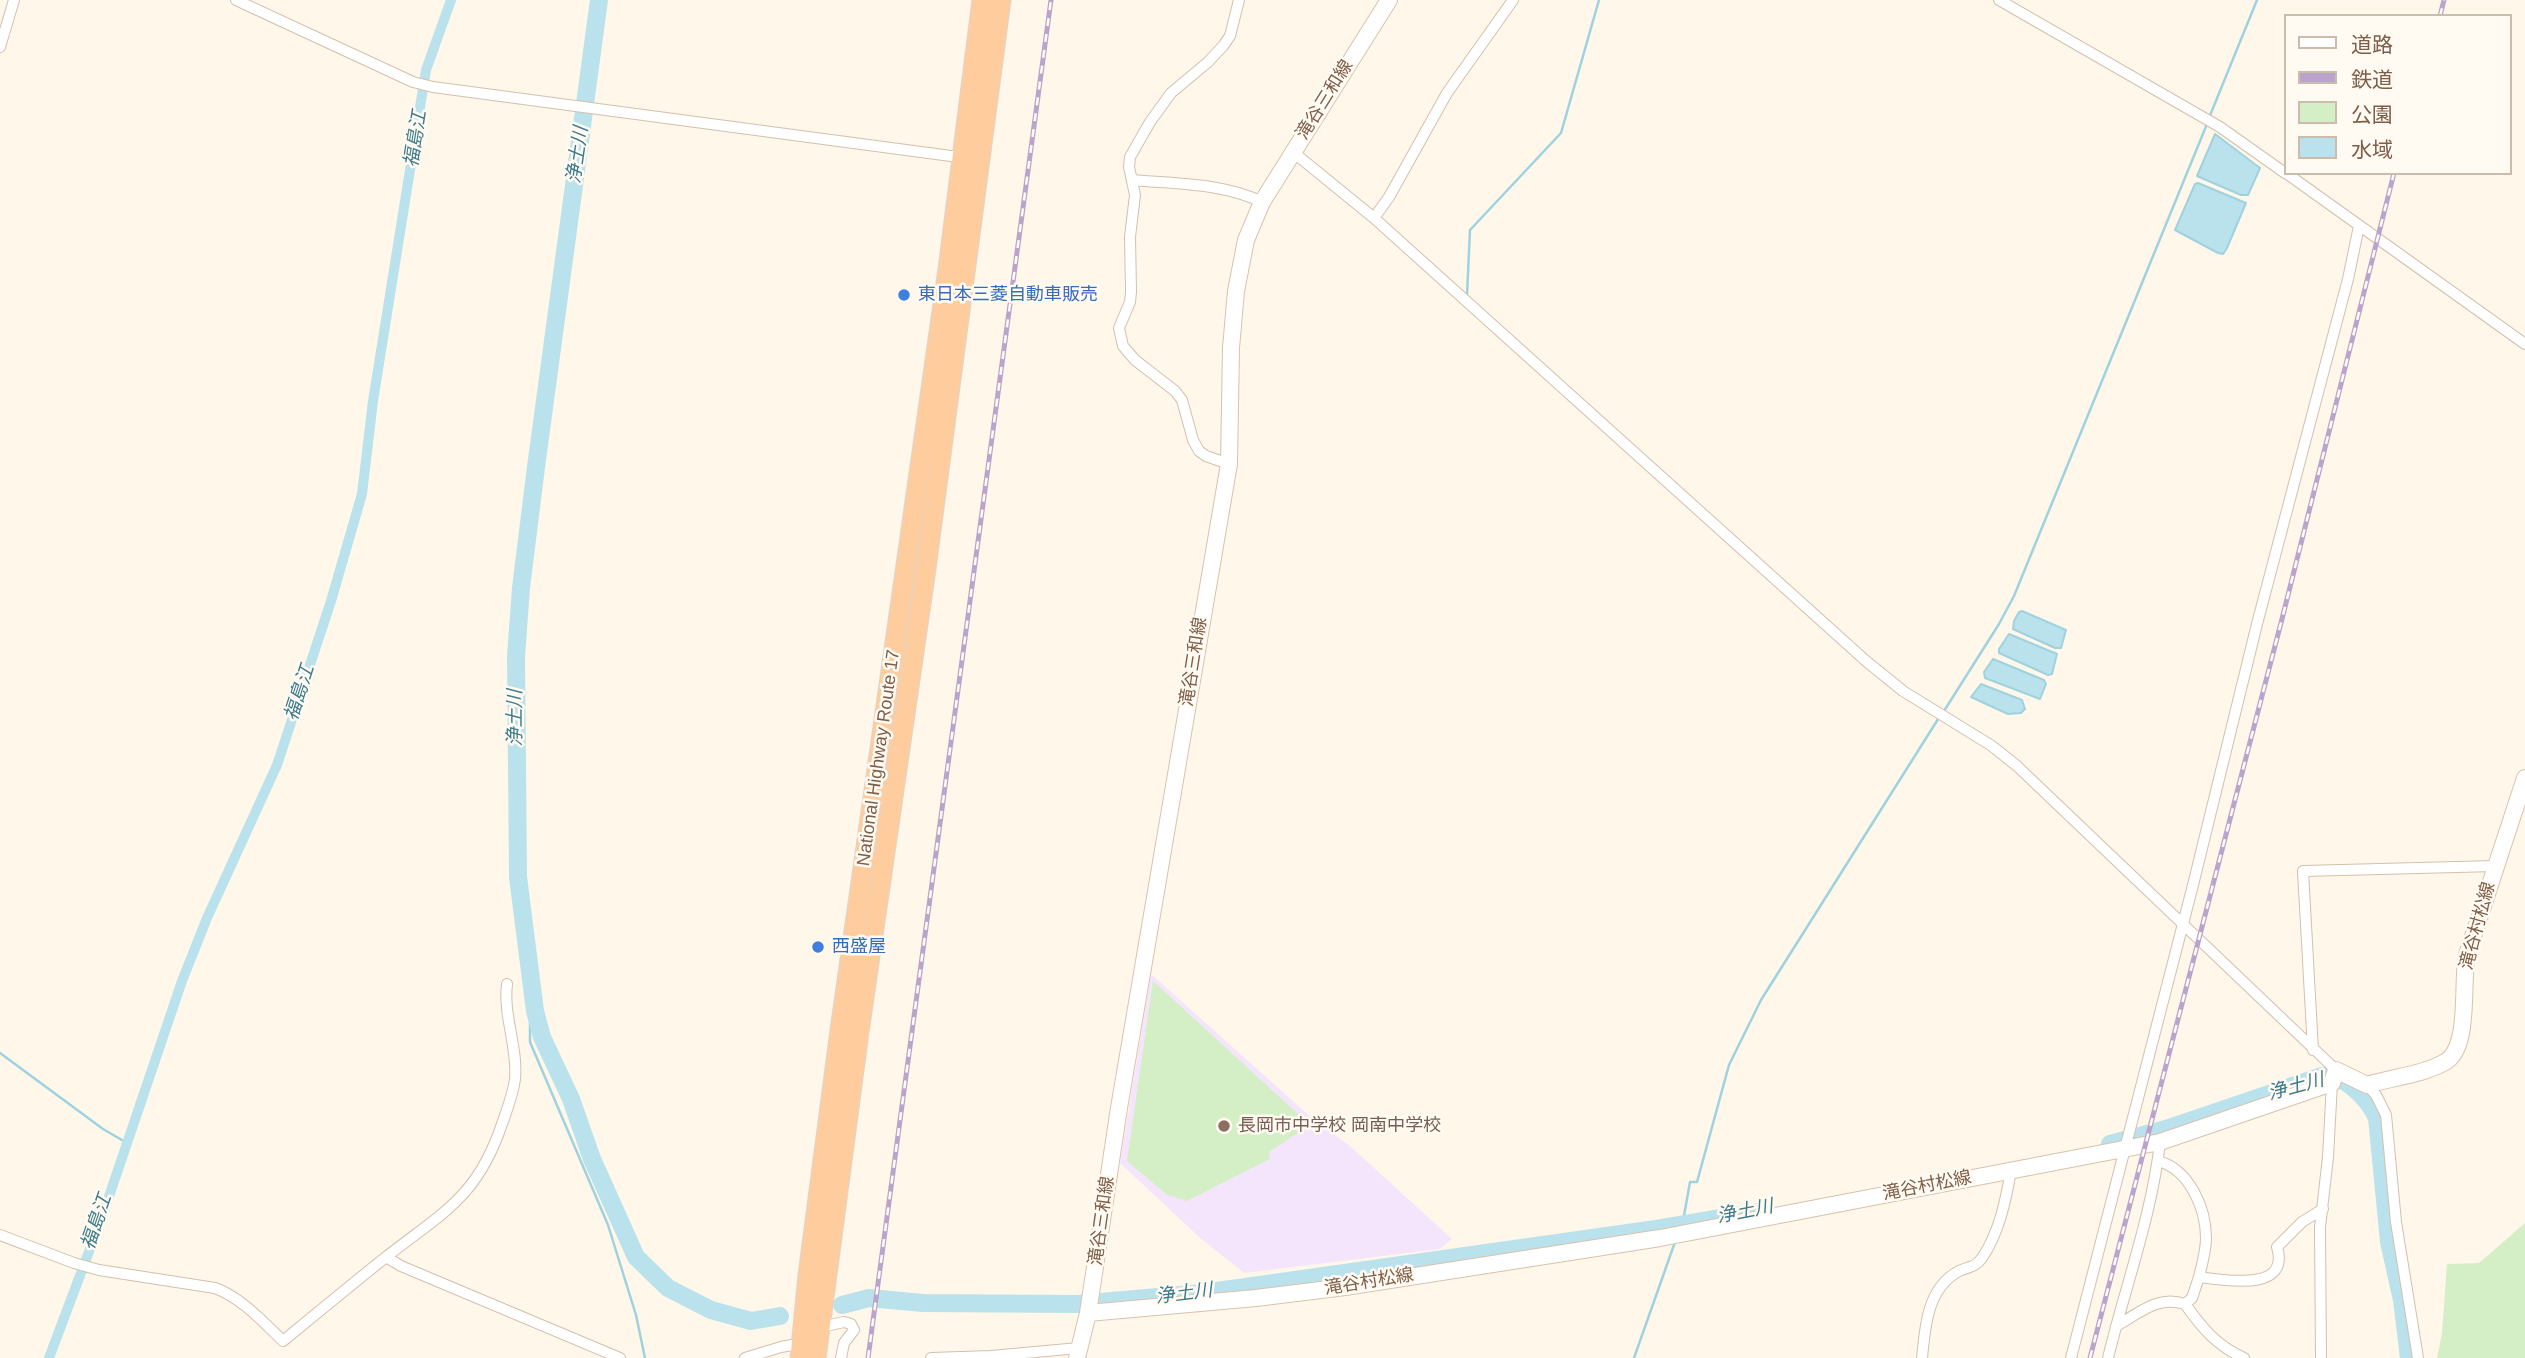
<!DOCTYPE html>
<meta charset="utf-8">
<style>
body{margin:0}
#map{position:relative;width:2525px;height:1358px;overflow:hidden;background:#fff7e9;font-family:Helvetica,"Noto Sans JP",sans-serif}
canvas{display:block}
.legend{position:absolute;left:2284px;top:14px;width:228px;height:161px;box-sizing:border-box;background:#fffaf2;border:2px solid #cbbcae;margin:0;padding:9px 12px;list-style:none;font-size:21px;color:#7e5e48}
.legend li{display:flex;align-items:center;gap:14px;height:35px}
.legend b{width:35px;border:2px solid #cbbcae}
</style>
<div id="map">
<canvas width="2525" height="1358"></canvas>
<ul class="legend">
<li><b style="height:9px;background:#fff"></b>道路</li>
<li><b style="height:9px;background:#bba4cc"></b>鉄道</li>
<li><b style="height:19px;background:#d4efc5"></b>公園</li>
<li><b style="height:19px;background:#bae2ec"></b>水域</li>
</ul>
</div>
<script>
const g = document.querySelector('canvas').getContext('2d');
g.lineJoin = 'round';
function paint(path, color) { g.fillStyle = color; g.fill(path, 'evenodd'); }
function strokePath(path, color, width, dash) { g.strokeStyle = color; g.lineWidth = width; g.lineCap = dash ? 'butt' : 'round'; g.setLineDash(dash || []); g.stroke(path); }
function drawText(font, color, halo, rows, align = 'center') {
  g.font = font + ' Helvetica,"Noto Sans JP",sans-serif'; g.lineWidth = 5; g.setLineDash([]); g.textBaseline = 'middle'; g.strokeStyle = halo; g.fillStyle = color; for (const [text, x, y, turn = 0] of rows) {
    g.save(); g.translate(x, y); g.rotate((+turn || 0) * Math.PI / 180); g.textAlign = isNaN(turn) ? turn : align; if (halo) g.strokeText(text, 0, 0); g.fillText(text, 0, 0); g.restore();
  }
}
paint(new Path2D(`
 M1151,974L1314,1120L1350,1146L1452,1239L1440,1249L1244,1273L1199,1237L1120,1163Z`), '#f5e5fc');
paint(new Path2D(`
 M1153,981L1310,1125L1269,1152L1270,1159L1187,1201L1167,1195L1127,1161Z
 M2525,1223V1358H2437L2442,1333L2447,1264L2479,1263Z`), '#d4efc5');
const water = new Path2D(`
 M2215,134L2260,168L2248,195H2241L2197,176Z
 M2198,183L2246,203L2227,248L2223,254L2218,253L2175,230L2195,184Z
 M2022,611L2066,630L2061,648H2055L2013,629L2014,621L2019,612Z
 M2009,634L2057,654L2052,674L2048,675L1999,653V649Z
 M1993,659L2044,680L2046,684L2040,699L1985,678L1984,672Z
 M1981,684L2022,700L2025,709L2021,713L2008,714L1971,697Z`);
paint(water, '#bae2ec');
strokePath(water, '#9fd2df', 2);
strokePath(new Path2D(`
 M2209,118L2257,0
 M1467,295L1470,230L1561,133L1599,0
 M1944,711L1999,624L2014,596L2207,124
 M535,1011L530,1020V1042L608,1225L636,1315L645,1358
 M0,1053L103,1129L127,1143
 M1682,1227L1690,1182H1697L1729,1065L1761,1000L1940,716
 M1634,1358L1675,1242`), '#9fd2df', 2.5);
strokePath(new Path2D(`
 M49,1358L102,1217L182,981L207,918L277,765L331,601L362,494L373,401L426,70L451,0`), '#bae2ec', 10);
strokePath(new Path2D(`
 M599,0L536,467L521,588L516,656L518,877L535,1011L542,1037L571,1099L592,1159L636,1257L668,1288L711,1310L751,1321L780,1316
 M2110,1144L2166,1129L2322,1076C2343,1072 2369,1100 2377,1118L2389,1242L2402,1300L2409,1358
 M842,1305L869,1298L923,1303L1078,1304L1203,1293L1656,1229L1763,1211`), '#bae2ec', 18);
const minor = new Path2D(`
 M236,0L413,82L433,87L966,158
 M1999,0L2220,127L2285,173
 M0,47L14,0
 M1293,152L1374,218L1866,661L1903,691L1992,746L2017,766L2336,1070
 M2286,173L2525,344
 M1133,180C1176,184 1223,183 1262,202
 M1374,218L1389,197L1447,93L1513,0
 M1229,464L1206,456L1199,451L1193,440L1182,400L1175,391L1135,360L1123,346L1119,328L1130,302L1131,292L1130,237L1135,195L1129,167L1130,157L1150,122L1171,93L1208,62L1223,46L1230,36L1239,0
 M2313,1050L2303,871L2495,866
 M2367,1085L2376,1095L2386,1115L2396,1222L2418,1358
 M2158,1161C2189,1169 2206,1208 2206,1238C2206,1251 2202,1264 2199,1277
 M0,1235L74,1263L99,1270L215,1288C242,1298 263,1322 283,1341C317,1313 351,1285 386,1257C443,1212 477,1198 502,1124C507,1110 513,1094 515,1079C518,1047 503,1016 507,984
 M386,1257L401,1266L620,1358
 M2185,1304L2192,1298L2199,1277C2223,1280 2291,1293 2277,1247L2302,1222L2323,1209
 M2116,1326C2140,1313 2157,1295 2185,1304C2202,1328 2217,1346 2244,1358
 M821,1327L844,1322L851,1324L854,1330L844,1343L841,1358
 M745,1358L781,1347L802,1343
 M931,1358L991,1356L1079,1348
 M1922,1358C1925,1327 1927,1288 1959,1271C1968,1267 1976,1267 1982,1258C1999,1233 2006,1200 2011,1170
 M2071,1358L2193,885L2257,624L2348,279L2359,226
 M2108,1358C2125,1287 2152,1215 2160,1142
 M2321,1358L2320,1227L2328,1157L2332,1083`);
const secondary = new Path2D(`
 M1088,1313L1256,1298L1345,1287L1660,1238L2160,1142L2332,1083L2336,1070L2367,1085C2393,1077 2422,1075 2445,1062C2471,1048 2461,981 2467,955L2525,778
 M1077,1358L1088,1313L1119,1108L1229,464L1231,348L1236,291L1246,240L1262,202L1389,0`);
const trunk = new Path2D(`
 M800,1358L808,1275L840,1030L948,269L982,0
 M816,1358L859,1032L925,576L1001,0`);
strokePath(minor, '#d3c0ad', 12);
strokePath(secondary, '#d9c2ac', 18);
strokePath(trunk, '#ddd5cf', 21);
strokePath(minor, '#fff', 10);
strokePath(secondary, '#fff', 16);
strokePath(trunk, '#ffcc9d', 19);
const rail = new Path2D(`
 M2440,16L2444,0
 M868,1358L1051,0
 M2090,1358L2282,619L2394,173`);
strokePath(rail, '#bba4cc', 5);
strokePath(rail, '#fffaf2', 2.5, [8]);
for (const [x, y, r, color] of [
 [904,295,7,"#3f7fe0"],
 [818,947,7,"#3f7fe0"],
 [1224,1126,7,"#8d6e63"]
]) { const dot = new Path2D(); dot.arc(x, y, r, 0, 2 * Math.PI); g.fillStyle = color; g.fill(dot); strokePath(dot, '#fffaf2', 2.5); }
drawText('18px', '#7e5e48', '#fffaf2', [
 ["滝谷三和線",1325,100,-58],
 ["滝谷三和線",1194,662,-81],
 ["National Highway Route 17",879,758,-82],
 ["滝谷村松線",2478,926,-75],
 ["滝谷村松線",1927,1186,-11],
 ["滝谷三和線",1102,1221,-82],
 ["滝谷村松線",1369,1282,-9]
]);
drawText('18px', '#366cbe', '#fffaf2', [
 ["東日本三菱自動車販売",918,295],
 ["西盛屋",832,947]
], 'left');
drawText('18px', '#785e54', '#fffaf2', [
 ["長岡市中学校 岡南中学校",1238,1126]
], 'left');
drawText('italic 19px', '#3c7b8b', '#fffaf2', [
 ["福島江",416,139,-81],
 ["浄土川",578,155,-82],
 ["福島江",300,693,-72],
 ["浄土川",516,718,-90],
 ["浄土川",2296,1087,-15],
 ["浄土川",1745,1212,-11],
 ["福島江",97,1222,-71],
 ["浄土川",1184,1294,-7]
]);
</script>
